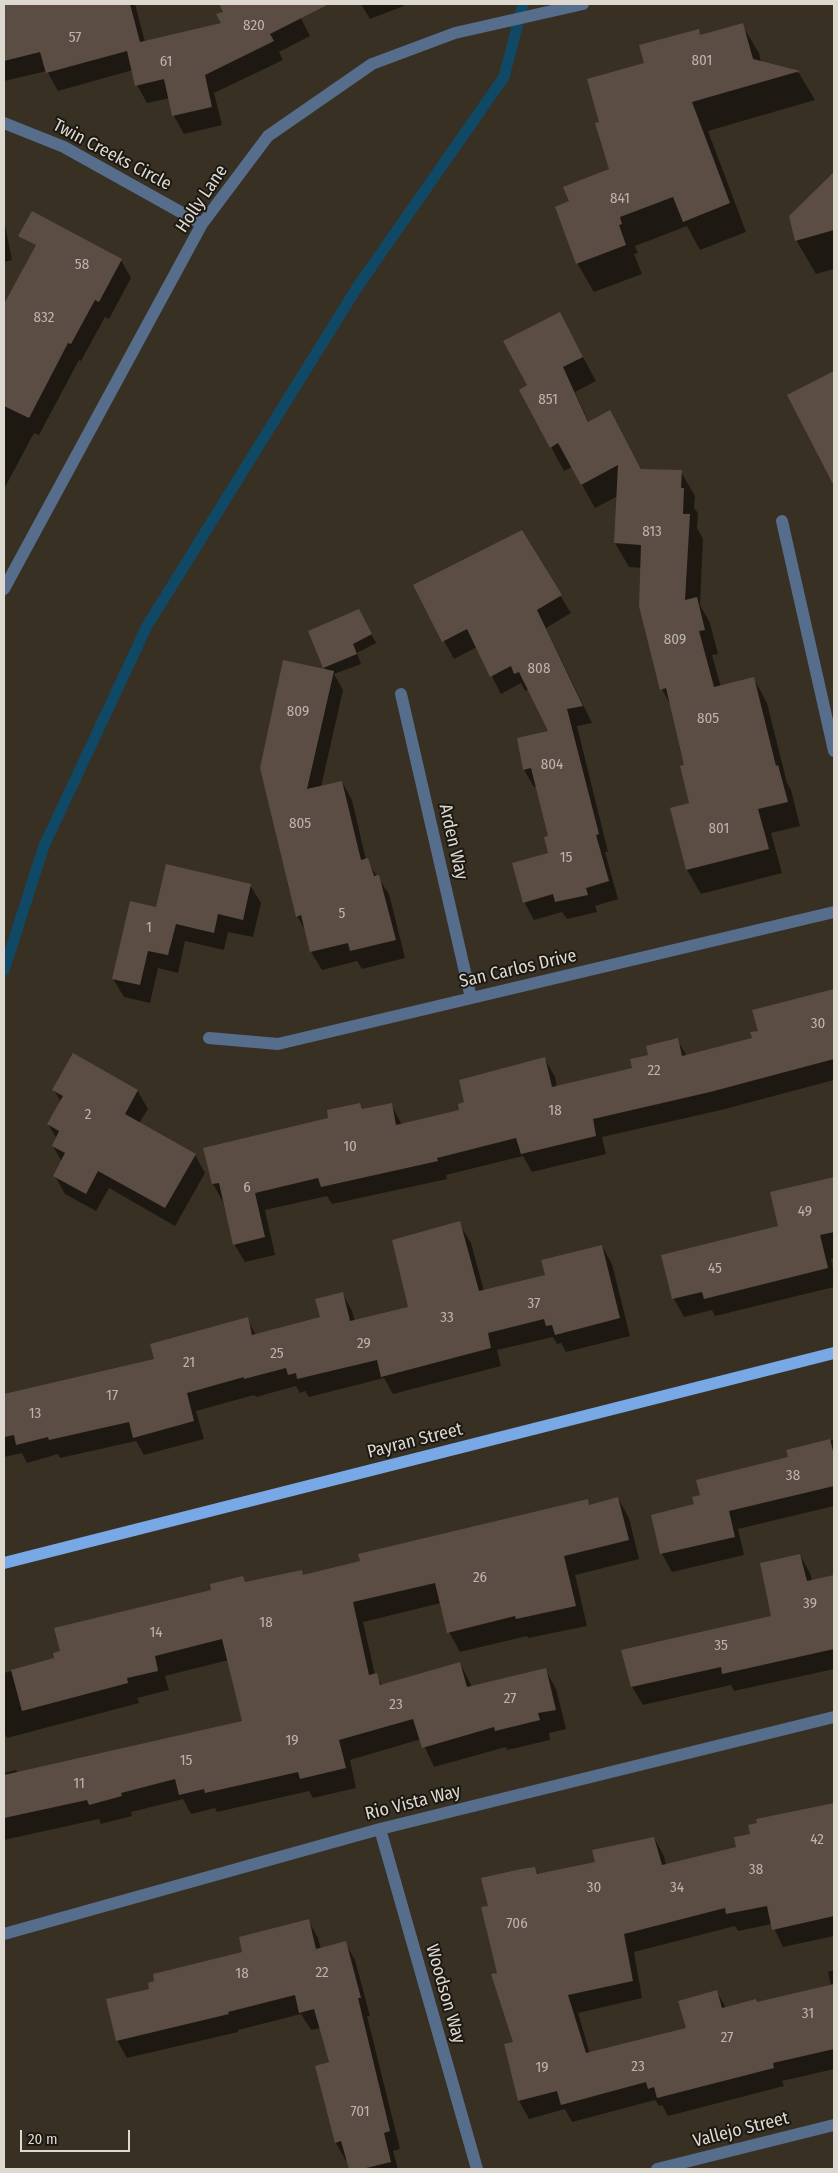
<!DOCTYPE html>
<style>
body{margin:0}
#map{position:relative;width:838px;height:2173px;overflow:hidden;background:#383023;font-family:"Fira Sans Condensed",sans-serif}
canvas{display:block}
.frame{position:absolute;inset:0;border:5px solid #ddd8d0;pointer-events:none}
.scale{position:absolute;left:20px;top:2130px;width:110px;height:22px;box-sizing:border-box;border:2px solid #ddd8d0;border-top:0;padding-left:6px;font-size:15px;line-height:18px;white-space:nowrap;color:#ddd8d0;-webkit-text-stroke:4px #1c1913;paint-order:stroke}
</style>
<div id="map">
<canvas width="838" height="2173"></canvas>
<div class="frame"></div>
<div class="scale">20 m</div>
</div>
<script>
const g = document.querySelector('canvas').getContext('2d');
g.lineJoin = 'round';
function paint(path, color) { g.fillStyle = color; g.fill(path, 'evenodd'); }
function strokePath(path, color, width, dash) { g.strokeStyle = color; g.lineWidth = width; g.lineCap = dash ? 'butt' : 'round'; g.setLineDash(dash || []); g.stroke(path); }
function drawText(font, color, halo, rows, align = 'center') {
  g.font = font + ' "Fira Sans Condensed",sans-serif'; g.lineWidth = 4; g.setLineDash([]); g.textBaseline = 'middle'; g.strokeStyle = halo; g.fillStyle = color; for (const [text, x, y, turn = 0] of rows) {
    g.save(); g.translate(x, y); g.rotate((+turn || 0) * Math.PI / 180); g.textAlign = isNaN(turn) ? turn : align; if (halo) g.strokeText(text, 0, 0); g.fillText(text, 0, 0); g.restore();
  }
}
paint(new Path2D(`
 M4,4H135L145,42L222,24L224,12L220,4H316L297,11L310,36L279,52L283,60L214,93L222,125L184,134L174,116L170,98L147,103L137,85L133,70L58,91L47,71L4,81Z
 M361,4H404V6L370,19Z
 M742,25L759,53L761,62L799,73L815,100L708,131L746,232L700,250L687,226L635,246L638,253L634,254L642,274L594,292L577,263L571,202L611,169L601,123L645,63L698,31L701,36Z
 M834,174V269L816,274L796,240L790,216Z
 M4,220L12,260L4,262Z
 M51,222L121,260L131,278L109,319L105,317L81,361L79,360L39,435L34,433L4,489V307Z
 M559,313L596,381L575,392L589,423L623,435L642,470L681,472L695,496L694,508L698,513L697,528L703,539L700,605L710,623L718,654L712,655L721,687L754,679L767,703L787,783L791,790L800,826L771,833L782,873L701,894L687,870L671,809L690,804L685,766L671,706L662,689L642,568L629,567L615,543L618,496L595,508L572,467L564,471L551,447L528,386Z
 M834,372V481L789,395Z
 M521,532L571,613L546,628L592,723L577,726L608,852H605L618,899L595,906L597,912L567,919L562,912L534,920L524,902L550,854L549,837L537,787H534L524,770L518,739L549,731L529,689L525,691L521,683L501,694L477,647L454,659L414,586Z
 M364,620L376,643L357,653L361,664L334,674L343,690L321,787L342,782L352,800L366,860L389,894L405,958L362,969L357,961L322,970L311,952L307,933L297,916L261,768L326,671L324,667Z
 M250,885L261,903L253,937L228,932L224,950L185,941L178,973L158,968L150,1003L124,997L113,979L157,909Z
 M834,991V1080L721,1110L602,1137L606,1154L532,1172L523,1156L446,1175L447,1179L332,1204L327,1196L265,1210L275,1255L245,1262L234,1244L223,1202L213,1184L204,1149L329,1119L360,1105L363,1110L391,1104L402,1125L461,1111L545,1059L555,1077L557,1087L634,1068L650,1056L677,1040L687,1056L753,1039L759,1031L754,1011Z
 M54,1090H137L148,1109L139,1123L195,1155L205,1173L175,1226L109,1188L96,1211L65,1194L55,1176L62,1162L53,1146L57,1139L48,1124L61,1102Z
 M833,1178L834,1258L831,1259L834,1274V1287L715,1316L712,1310L684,1317L674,1299L663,1256L780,1227Z
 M460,1225L471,1243L484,1291L546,1276L602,1246L612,1264L630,1336L566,1352L561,1343L557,1344L553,1337L497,1350L501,1366L393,1394L384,1378L309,1397L305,1391L300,1393L296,1386L256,1397L254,1395L196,1411L204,1439L144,1455L136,1441L60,1458L58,1454L27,1463L22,1453L4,1457V1396L156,1360L247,1319L256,1335L321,1318L342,1293L352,1311L355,1321L409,1308Z
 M834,1440V1506L738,1529L744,1555L672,1572L662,1554L652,1516L696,1505L789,1458L788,1451Z
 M618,1498L629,1518L639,1559L575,1575L587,1626L528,1638L527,1636L460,1652L449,1632L441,1603L363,1622L375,1675L383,1686L460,1663L472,1687L545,1669L556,1689L566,1729L549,1733L550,1740L507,1750L506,1747L434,1767L421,1739L350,1760L356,1788L313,1798L309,1791L217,1812L215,1808L191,1814L183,1799L131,1812L132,1816L101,1824L99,1819L4,1840V1773L16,1770L18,1773L244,1722L229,1660L165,1676L169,1690L137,1698L139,1703L7,1738L4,1732V1673L56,1659L242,1577L246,1583L303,1576L361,1562L587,1500L590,1506Z
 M800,1555L810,1573L812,1581L834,1576V1669L734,1691L731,1685L643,1705L632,1687L623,1651L773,1617Z
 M834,1804V1895H832L834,1936L783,1947L772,1924L738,1931L735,1926L634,1952L642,1998L578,2013L590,2054L687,2029L717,1992L726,2008L757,2003L831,1986L828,1972L834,1970V2069L782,2081L784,2086L668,2116L662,2105L659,2106L655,2100L572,2122L565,2109L529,2119L519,2101L505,2045L515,2043L499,1973L490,1907L535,1868L539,1875L596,1863L654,1838L664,1856L666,1866L737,1847L751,1834L758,1824V1820Z
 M308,1920L318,1938L321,1949L345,1942L355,1960L370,2016H367L400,2149L393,2151L398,2169H350L348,2160L346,2161L336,2143L316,2067L331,2063L321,2028L311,2030L301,2014L238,2030V2032L127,2058L117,2040L151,1990L244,1953Z`), '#0007');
strokePath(new Path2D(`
 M4,970L44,846L147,626L356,289L504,77L523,4`), '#0f4965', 11);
paint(new Path2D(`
 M4,4H130L140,42L221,23L216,14L223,12L219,4H329L270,34L274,41L205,75L212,107L172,116L164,79L135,86L127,51L46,73L40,52L4,61Z
 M743,23L753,59L800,71L692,102L730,203L683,222L673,197L620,217L622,224L619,225L626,245L576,264L555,207L569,201L563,187L609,169L595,123L599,122L587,79L644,63L639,45L699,29L700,35Z
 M834,172V230L795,241L789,216Z
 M32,211L122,259L99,302L95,300L71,344L68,343L29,418L4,406V304L36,245L18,236Z
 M560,312L583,357L563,367L588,422L610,410L641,469L682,470L681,488H684L683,514H690L685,600L697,597L705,630L699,631L714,687L754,677L776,766L778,765L788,802L758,809L769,849L686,870L670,808L689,803L680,766L684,765L666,688L660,690L639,606L641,545L614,543L618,465L581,485L558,443L550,448L519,390L527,385L503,341Z
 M834,371V486L787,395Z
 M522,530L562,595L537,610L583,706L567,709L599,834L596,835L609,881L586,888L588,895L555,902L553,894L523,903L512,863L548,853L544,837L548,836L531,768L523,770L517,738L548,731L519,672L514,674L511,666L490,677L467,629L442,642L413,585Z
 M359,609L372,634L353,644L357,654L323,668L308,631Z
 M283,660L334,671L307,789L342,781L361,860L368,858L374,876L379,875L396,940L350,951L348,943L310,952L301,915L296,917L260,768Z
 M166,864L251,884L243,920L218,914L214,933L176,924L168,955L148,951L140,985L112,979L130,901L156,907Z
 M834,989V1059L710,1092L593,1119L596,1136L521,1154L516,1138L437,1158L438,1161L321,1187L318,1178L255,1193L265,1237L233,1245L219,1183L212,1184L203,1148L328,1118L327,1110L360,1103L362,1109L392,1103L396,1125L459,1110L458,1104L464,1102L459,1080L545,1057L552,1087L632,1068L630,1059L648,1055L646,1046L678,1038L682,1056L752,1038L750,1032L758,1031L752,1010Z
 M73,1053L138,1090L125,1114L196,1154L165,1208L98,1171L86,1194L53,1176L65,1153L52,1146L59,1131L47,1124L63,1096L52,1090Z
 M834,1177V1232L820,1235L828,1268L704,1299L702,1292L672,1299L661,1255L778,1226L770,1192Z
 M460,1221L479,1291L545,1275L541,1260L602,1245L620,1318L555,1335L552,1325L546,1326L544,1319L488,1333L491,1348L381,1377L377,1360L297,1379L296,1373L288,1375L286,1368L244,1379V1377L187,1393L194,1421L133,1438L129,1422L49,1440L48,1437L16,1445L14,1435L4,1437V1394L154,1359L150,1344L248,1317L252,1335L320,1317L315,1299L343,1292L350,1321L408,1307L392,1240Z
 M830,1439L834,1455V1486L729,1511L735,1537L660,1554L651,1515L694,1504L692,1497L700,1495L696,1480L788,1457L786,1450Z
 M618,1497L629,1540L564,1556L576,1606L516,1619L515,1616L447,1633L435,1583L353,1602L369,1675L377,1673L380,1685L460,1662L467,1687L546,1668L556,1710L538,1713L540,1720L495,1731L494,1727L422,1748L413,1719L339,1740L346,1768L300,1779L298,1772L205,1793L204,1789L179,1795L175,1779L121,1793L122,1796L89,1805L87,1800L4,1818V1775L242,1721L222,1639L155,1656L158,1671L127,1678L128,1683L22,1711L11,1670L54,1658L53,1653L60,1651L54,1628L211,1590L210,1584L243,1576L245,1582L302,1570L303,1575L360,1561L358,1554L588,1499L589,1505Z
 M800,1554L807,1581L834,1575V1649L722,1674L721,1667L631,1687L621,1650L771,1616L760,1563Z
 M834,1803V1916L772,1930L767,1906L726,1914L725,1908L624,1934L633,1981L568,1995L586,2053L686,2028L678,2001L717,1990L722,2008L756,1999L757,2002L834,1984V2049L773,2063L774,2068L657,2098L654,2087L648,2089L646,2082L561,2105L557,2091L518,2101L504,2044L513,2042L491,1974L497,1973L481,1907L488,1906L481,1878L521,1869L535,1867L537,1874L595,1862L592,1850L654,1837L662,1865L736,1847L734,1837L750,1834L748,1825L757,1823L756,1819Z
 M309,1919L316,1949L346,1941L361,1998H358L390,2131L384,2133L391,2162L362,2169H349L341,2141L335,2143L315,2066L329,2062L314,2009L299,2013L295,1995L228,2012L229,2014L116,2041L106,1999L149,1989L148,1983L154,1981L153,1974L242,1952L239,1937Z`), '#5b4d44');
strokePath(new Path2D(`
 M4,123L64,147L202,224
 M782,521L834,751
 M4,589L202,224L268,136L372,64L455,33L583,4
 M401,694L471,998
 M209,1038L278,1044L834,912
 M380,1829L477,2169
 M4,1934L380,1829L834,1717
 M657,2169L834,2125`), '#566d8b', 12);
strokePath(new Path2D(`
 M4,1563L834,1353`), '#78a8e5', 12);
drawText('15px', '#bcb5ad', null, [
 ["820",254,26],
 ["57",75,38],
 ["801",702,61],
 ["61",166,62],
 ["841",620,199],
 ["58",82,265],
 ["832",44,318],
 ["851",548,400],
 ["813",652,532],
 ["809",675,640],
 ["808",539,669],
 ["809",298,712],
 ["805",708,719],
 ["804",552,765],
 ["805",300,824],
 ["801",719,829],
 ["15",566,858],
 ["5",342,914],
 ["1",149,928],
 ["30",818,1024],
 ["22",654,1071],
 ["18",555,1111],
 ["2",88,1115],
 ["10",350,1147],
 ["6",247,1188],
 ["49",805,1212],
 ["45",715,1269],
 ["37",534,1304],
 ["33",447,1318],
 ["29",364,1344],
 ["25",277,1354],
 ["21",189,1363],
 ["17",112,1396],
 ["13",35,1414],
 ["38",793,1476],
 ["26",480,1578],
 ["39",810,1604],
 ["18",266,1623],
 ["14",156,1633],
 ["35",721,1646],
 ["27",510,1699],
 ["23",396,1705],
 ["19",292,1741],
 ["15",186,1761],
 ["11",79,1784],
 ["42",817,1840],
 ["38",756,1870],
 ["30",594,1888],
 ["34",677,1888],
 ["706",517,1924],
 ["22",322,1973],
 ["18",242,1974],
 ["31",808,2014],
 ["27",727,2038],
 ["23",638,2067],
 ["19",542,2068],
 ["701",360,2112]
]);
drawText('18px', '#ddd8d0', '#1c1913', [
 ["Twin Creeks Circle",112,155,28],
 ["Holly Lane",202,199,-56],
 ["Arden Way",453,842,77],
 ["San Carlos Drive",518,969,-13],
 ["Payran Street",415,1441,-14],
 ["Rio Vista Way",413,1803,-14],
 ["Woodson Way",445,1994,74],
 ["Vallejo Street",741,2130,-14]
]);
</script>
